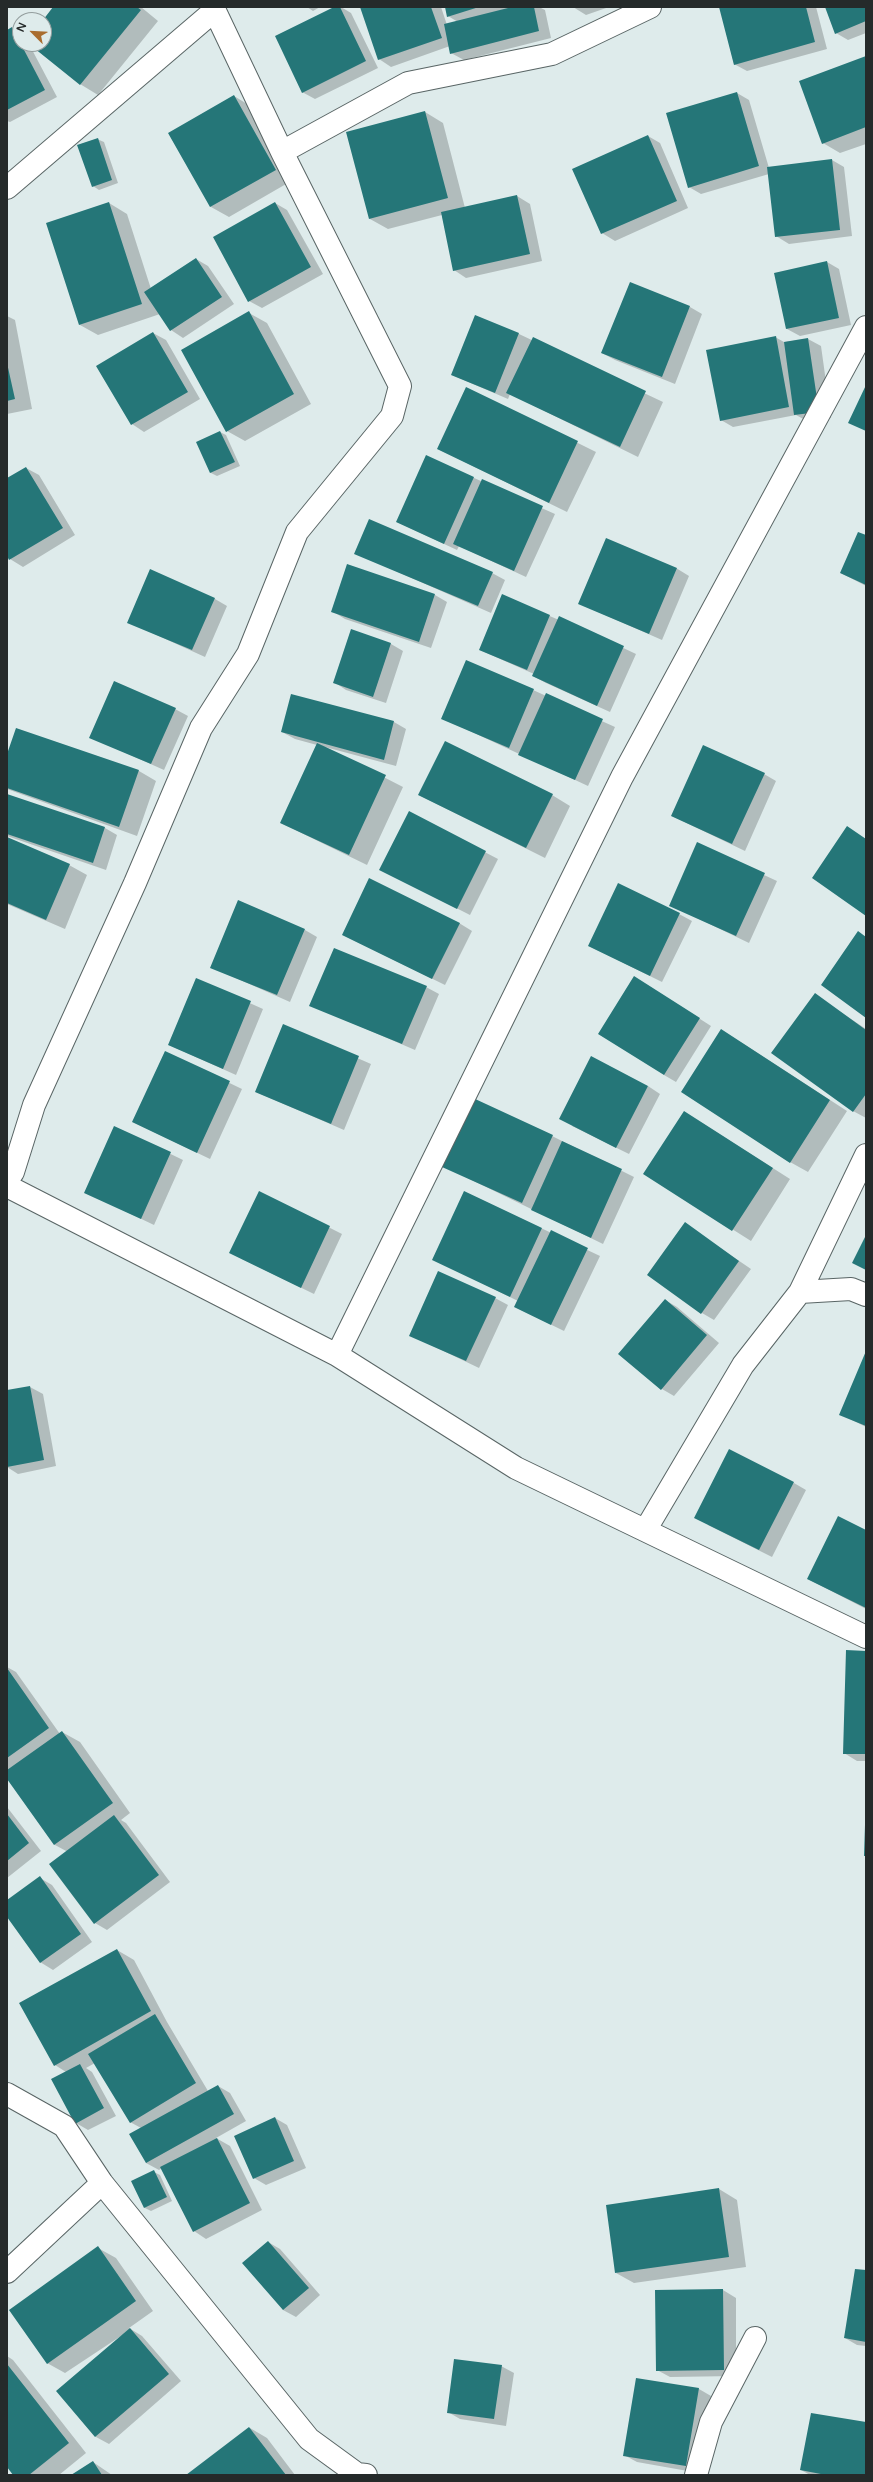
<!DOCTYPE html>
<style>
body{margin:0}
#map{position:relative;width:873px;height:2482px;overflow:hidden;background:#deebeb;font-family:"Varela Round",sans-serif}
canvas{display:block}
.frame{position:absolute;inset:0;border:8px solid #252a2a;pointer-events:none}
.north{position:absolute;left:12px;top:12px;width:40px;height:40px;box-sizing:border-box;background:#deebeb;border:1px solid #949e9e;border-radius:50%;rotate:294deg;font-size:11px;font-weight:700;line-height:16px;text-align:center;color:#252a2a}
.north::after{content:'';display:block;margin:auto;width:14px;height:18px;background:#a96d2f;clip-path:polygon(50% 0,100% 100%,50% 72%,0 100%)}
</style>
<div id="map">
<canvas width="873" height="2482"></canvas>
<div class="frame"></div>
<div class="north">N</div>
</div>
<script>
const g = document.querySelector('canvas').getContext('2d');
g.lineJoin = 'round';
function paint(path, color) { g.fillStyle = color; g.fill(path, 'evenodd'); }
function strokePath(path, color, width, dash) { g.strokeStyle = color; g.lineWidth = width; g.lineCap = dash ? 'butt' : 'round'; g.setLineDash(dash || []); g.stroke(path); }
paint(new Path2D(`
 M54,7H141L158,21L98,95L80,84L30,44H44Z
 M307,7H320L313,11Z
 M336,7H341L351,13L378,68L315,99L302,92Z
 M361,7H441L447,25L458,22L448,16L446,7H539L545,10L551,38L464,60L451,53L450,46L391,67L379,59Z
 M573,7H609L586,15Z
 M720,7H816L827,49L747,71L734,64Z
 M826,7H866V33L848,40L836,33Z
 M12,28L20,33V44H29L57,97L10,122L7,121V31Z
 M866,57V144L840,153L823,143Z
 M737,93L749,100L769,168L832,160L844,167L852,236L789,244L776,236L769,174L701,194L689,187Z
 M234,96L252,107L293,180L229,217L211,207L169,134Z
 M425,112L443,123L465,208L517,196L530,204L542,261L466,278L454,270L442,215L388,229L370,219L348,133Z
 M648,136L660,143L688,208L615,241L602,233Z
 M97,139L104,142L118,183L99,190L93,186Z
 M109,203L127,214L151,289L196,259L208,266L234,304L183,338L171,330L160,314L98,335L80,325Z
 M275,203L287,210L323,274L262,308L249,301Z
 M827,262L839,269L851,325L800,336L787,329L776,274Z
 M690,307L702,314L675,384L615,360L602,353Z
 M249,313L267,323L311,404L245,441L227,431Z
 M7,316L15,320L32,409L7,414Z
 M476,316L519,334L663,402L638,457L510,394L508,399L452,375Z
 M153,333L166,340L200,399L144,432L132,424Z
 M775,337L784,342L808,339L821,346L831,418L807,421L796,415L733,427L721,420Z
 M467,388L596,452L567,512L438,449Z
 M220,432L226,435L240,466L217,476L211,473L198,442Z
 M427,457L555,514L526,577L459,546L457,550L397,522Z
 M26,468L39,475L75,535L23,567L10,559L7,554V479Z
 M866,536V586L841,573Z
 M355,553L492,573L505,580L491,613Z
 M676,568L689,576L662,640L580,604Z
 M435,595L447,602L431,648L345,619L332,611Z
 M503,596L559,620L560,618L636,654L610,712L546,683L533,676L534,674L480,650Z
 M215,599L227,606L205,657L128,622Z
 M352,630L391,644L403,651L386,703L346,690L334,682Z
 M533,690L615,727L588,786L442,718Z
 M292,695L394,722L406,729L396,766L325,747L403,787L367,865L281,823L317,745L295,739L282,732Z
 M175,709L188,716L164,770L90,737Z
 M7,757L139,771L156,781L137,836L7,789Z
 M764,774L776,781L745,851L672,816Z
 M7,795L105,828L117,835L106,870L7,836Z
 M419,795H552L570,806L545,858Z
 M410,813L498,859L470,915L393,876Z
 M7,838L69,865L87,875L65,929L7,904Z
 M697,844L777,881L749,943L670,905Z
 M679,914L692,921L662,982L589,946Z
 M459,923L472,931L445,985L343,935Z
 M305,930L317,937L290,1002L211,967Z
 M196,979L263,1009L236,1075L169,1045Z
 M647,985L711,1026L676,1082L664,1075Z
 M426,987L439,994L415,1050L310,1005Z
 M815,995L866,1029V1118L853,1111Z
 M284,1026L371,1064L344,1130L256,1092Z
 M739,1041L847,1111L808,1172L790,1162Z
 M165,1052L242,1089L210,1159L133,1122Z
 M648,1086L660,1094L629,1154L572,1126Z
 M702,1123L790,1179L751,1241L645,1174Z
 M115,1127L183,1160L154,1225L85,1192Z
 M552,1136L634,1177L603,1244L443,1166Z
 M259,1192L342,1234L314,1294L242,1259Z
 M465,1192L600,1256L564,1331L515,1307L518,1301L433,1259Z
 M685,1224L751,1269L714,1320L702,1313Z
 M495,1298L508,1305L479,1368L410,1335Z
 M665,1300L677,1307L719,1343L674,1396L662,1389Z
 M866,1354V1427L840,1414Z
 M30,1387L43,1394L56,1466L18,1474L7,1467V1391Z
 M794,1483L806,1490L772,1557L708,1525Z
 M866,1531V1609L808,1579Z
 M866,1652V1761H857L844,1753Z
 M7,1667L16,1672L60,1734L62,1732L80,1742L130,1813L121,1820L126,1823L170,1882L107,1930L95,1923L68,1852L55,1845L7,1777Z
 M7,1807L41,1851L7,1878Z
 M40,1878L52,1885L92,1942L53,1970L40,1962L7,1915V1901Z
 M117,1950L134,1960L167,2022L208,2091L218,2086L230,2093L246,2121L216,2138L230,2146L262,2210L206,2239L194,2231L162,2168L159,2170L146,2163L141,2128L130,2122L95,2063L86,2068L92,2072L116,2116L88,2130L76,2123L66,2072L55,2065Z
 M275,2118L287,2125L306,2168L266,2185L254,2178Z
 M154,2172L160,2175L172,2201L151,2211L145,2208L132,2182Z
 M719,2189L737,2200L746,2267L634,2283L616,2273Z
 M268,2242L280,2249L320,2295L296,2317L283,2310Z
 M98,2248L116,2258L153,2311L129,2328L142,2336L181,2381L109,2444L96,2437L58,2391L127,2332L65,2373L47,2363Z
 M866,2271V2346L857,2345L845,2338Z
 M723,2290L736,2298V2376L670,2377L657,2370L656,2291Z
 M7,2356L13,2360L86,2453L59,2475H14L7,2466Z
 M501,2366L514,2373L506,2426L460,2419L448,2412Z
 M637,2379L699,2389L711,2396L699,2473L637,2462L624,2455Z
 M866,2423V2475H810L801,2470Z
 M250,2428L267,2438L295,2475H187Z
 M93,2462L112,2475H73Z`), '#0003');
paint(new Path2D(`
 M53,7H137L141,10L80,85L29,44H44L43,20Z
 M334,7H340L366,61L302,93L275,36Z
 M360,7H431L442,38L378,60Z
 M445,7H479L447,17Z
 M512,7H534L539,31L450,54L444,24Z
 M719,7H806L815,42L734,65Z
 M825,7H866V21L835,34Z
 M12,27L45,90L7,110V30Z
 M866,56V127L822,144L799,81Z
 M737,92L759,166L688,188L666,113Z
 M234,95L276,170L210,207L168,133Z
 M425,111L448,198L369,219L346,132Z
 M648,135L677,201L601,234L572,169Z
 M98,138L112,180L92,187L77,145Z
 M832,159L840,230L775,237L767,167Z
 M517,195L530,254L453,271L441,212Z
 M109,202L142,304L79,325L46,223Z
 M275,202L311,267L248,302L213,237Z
 M196,258L222,297L170,331L144,292Z
 M827,261L839,318L786,329L774,273Z
 M630,282L690,306L662,377L601,353Z
 M249,311L294,394L226,432L181,350Z
 M475,315L519,333L495,393L451,375Z
 M153,332L188,392L131,425L96,366Z
 M776,336L789,407L720,421L706,350Z
 M533,337L646,391L620,447L506,393Z
 M808,338L819,412L794,415L784,342Z
 M7,363L15,399L7,401Z
 M866,385V431L848,423Z
 M466,387L578,441L549,503L437,449Z
 M220,431L235,462L210,473L196,442Z
 M426,455L474,477L444,544L396,522Z
 M26,467L63,528L9,560L7,556V478Z
 M482,479L543,506L514,571L453,544Z
 M369,519L493,572L478,606L354,554Z
 M858,532L866,535V585L840,573Z
 M606,538L677,568L649,634L578,604Z
 M347,564L435,594L419,642L331,612Z
 M150,569L215,598L192,650L127,623Z
 M502,594L550,615L527,670L479,650Z
 M559,616L624,646L597,706L532,676Z
 M351,629L391,643L373,697L333,683Z
 M466,660L534,689L509,748L441,719Z
 M114,681L176,708L151,764L89,738Z
 M546,693L603,719L575,780L518,755Z
 M291,694L394,721L384,760L281,732Z
 M16,728L139,770L119,827L7,788V754Z
 M445,741L553,794L526,848L418,795Z
 M317,743L386,775L349,855L280,823Z
 M703,745L765,773L732,844L671,816Z
 M7,794L105,827L93,863L7,834Z
 M409,811L486,851L457,909L379,870Z
 M847,826L866,839V916L812,878Z
 M7,837L70,864L46,920L7,903Z
 M697,842L765,873L736,936L669,906Z
 M369,878L460,923L432,979L342,935Z
 M618,883L680,913L650,976L588,946Z
 M238,900L305,929L277,995L210,968Z
 M858,931L866,937V1018L821,985Z
 M334,948L427,986L402,1044L309,1006Z
 M634,976L700,1018L664,1075L598,1034Z
 M196,978L251,1001L223,1069L168,1045Z
 M815,993L866,1030V1094L853,1112L771,1053Z
 M283,1024L359,1056L331,1124L255,1092Z
 M721,1029L830,1100L790,1163L681,1092Z
 M165,1051L230,1081L197,1153L132,1122Z
 M591,1056L648,1086L616,1148L559,1119Z
 M473,1098L553,1135L522,1203L442,1167Z
 M684,1111L773,1168L732,1231L643,1174Z
 M114,1126L171,1152L141,1219L84,1193Z
 M562,1141L622,1169L591,1238L531,1210Z
 M259,1191L330,1226L301,1288L229,1253Z
 M464,1191L542,1228L510,1297L432,1260Z
 M685,1222L739,1261L701,1314L647,1275Z
 M551,1230L588,1248L551,1325L514,1307Z
 M866,1235V1270L852,1263Z
 M438,1271L496,1297L466,1361L409,1336Z
 M665,1299L707,1335L661,1390L618,1354Z
 M866,1351V1426L839,1415Z
 M30,1386L44,1460L7,1467V1390Z
 M729,1449L794,1482L759,1550L694,1518Z
 M838,1516L866,1530V1608L807,1579Z
 M846,1650L866,1651V1754H843Z
 M7,1668L49,1728L7,1758Z
 M62,1731L113,1803L54,1845L7,1779V1770Z
 M7,1814L29,1843L7,1861Z
 M114,1815L159,1875L94,1924L49,1864Z
 M865,1825H866V1856H864Z
 M40,1876L81,1934L40,1963L7,1917V1900Z
 M117,1949L151,2011L54,2066L19,2003Z
 M155,2014L196,2083L130,2123L88,2054Z
 M80,2064L104,2108L75,2124L51,2079Z
 M218,2085L234,2114L146,2163L129,2134Z
 M275,2117L294,2161L253,2179L234,2136Z
 M217,2138L250,2203L193,2232L160,2167Z
 M154,2170L167,2197L144,2208L131,2181Z
 M719,2188L729,2257L615,2273L606,2205Z
 M268,2241L309,2288L283,2310L242,2263Z
 M98,2246L136,2301L47,2364L9,2310Z
 M855,2269L866,2270V2342L844,2338Z
 M723,2289L724,2370L656,2371L655,2290Z
 M130,2328L169,2374L95,2437L56,2391Z
 M454,2359L502,2365L494,2419L447,2413Z
 M7,2364L69,2443L29,2475H13L7,2467Z
 M636,2378L699,2388L686,2466L623,2456Z
 M811,2413L866,2422V2475H826L800,2470Z
 M249,2427L286,2475H186Z
 M93,2461L102,2475H71Z`), '#257678');
const minor = new Path2D(`
 M282,152L408,83L552,54L650,7
 M7,188L214,11
 M7,1181L13,1172L34,1105L135,883L201,728L248,654L297,532L392,416L400,386L282,152L213,7
 M7,1186L337,1355L516,1468L866,1637
 M800,1292L851,1289L866,1295
 M337,1355L622,777L866,327
 M646,1529L743,1365L800,1292L866,1155
 M7,2094L64,2126L102,2183L309,2439L357,2474L366,2475
 M7,2272L102,2183
 M696,2475L711,2422L755,2338`);
strokePath(minor, '#596565', 24);
strokePath(minor, '#fff', 22);
</script>
